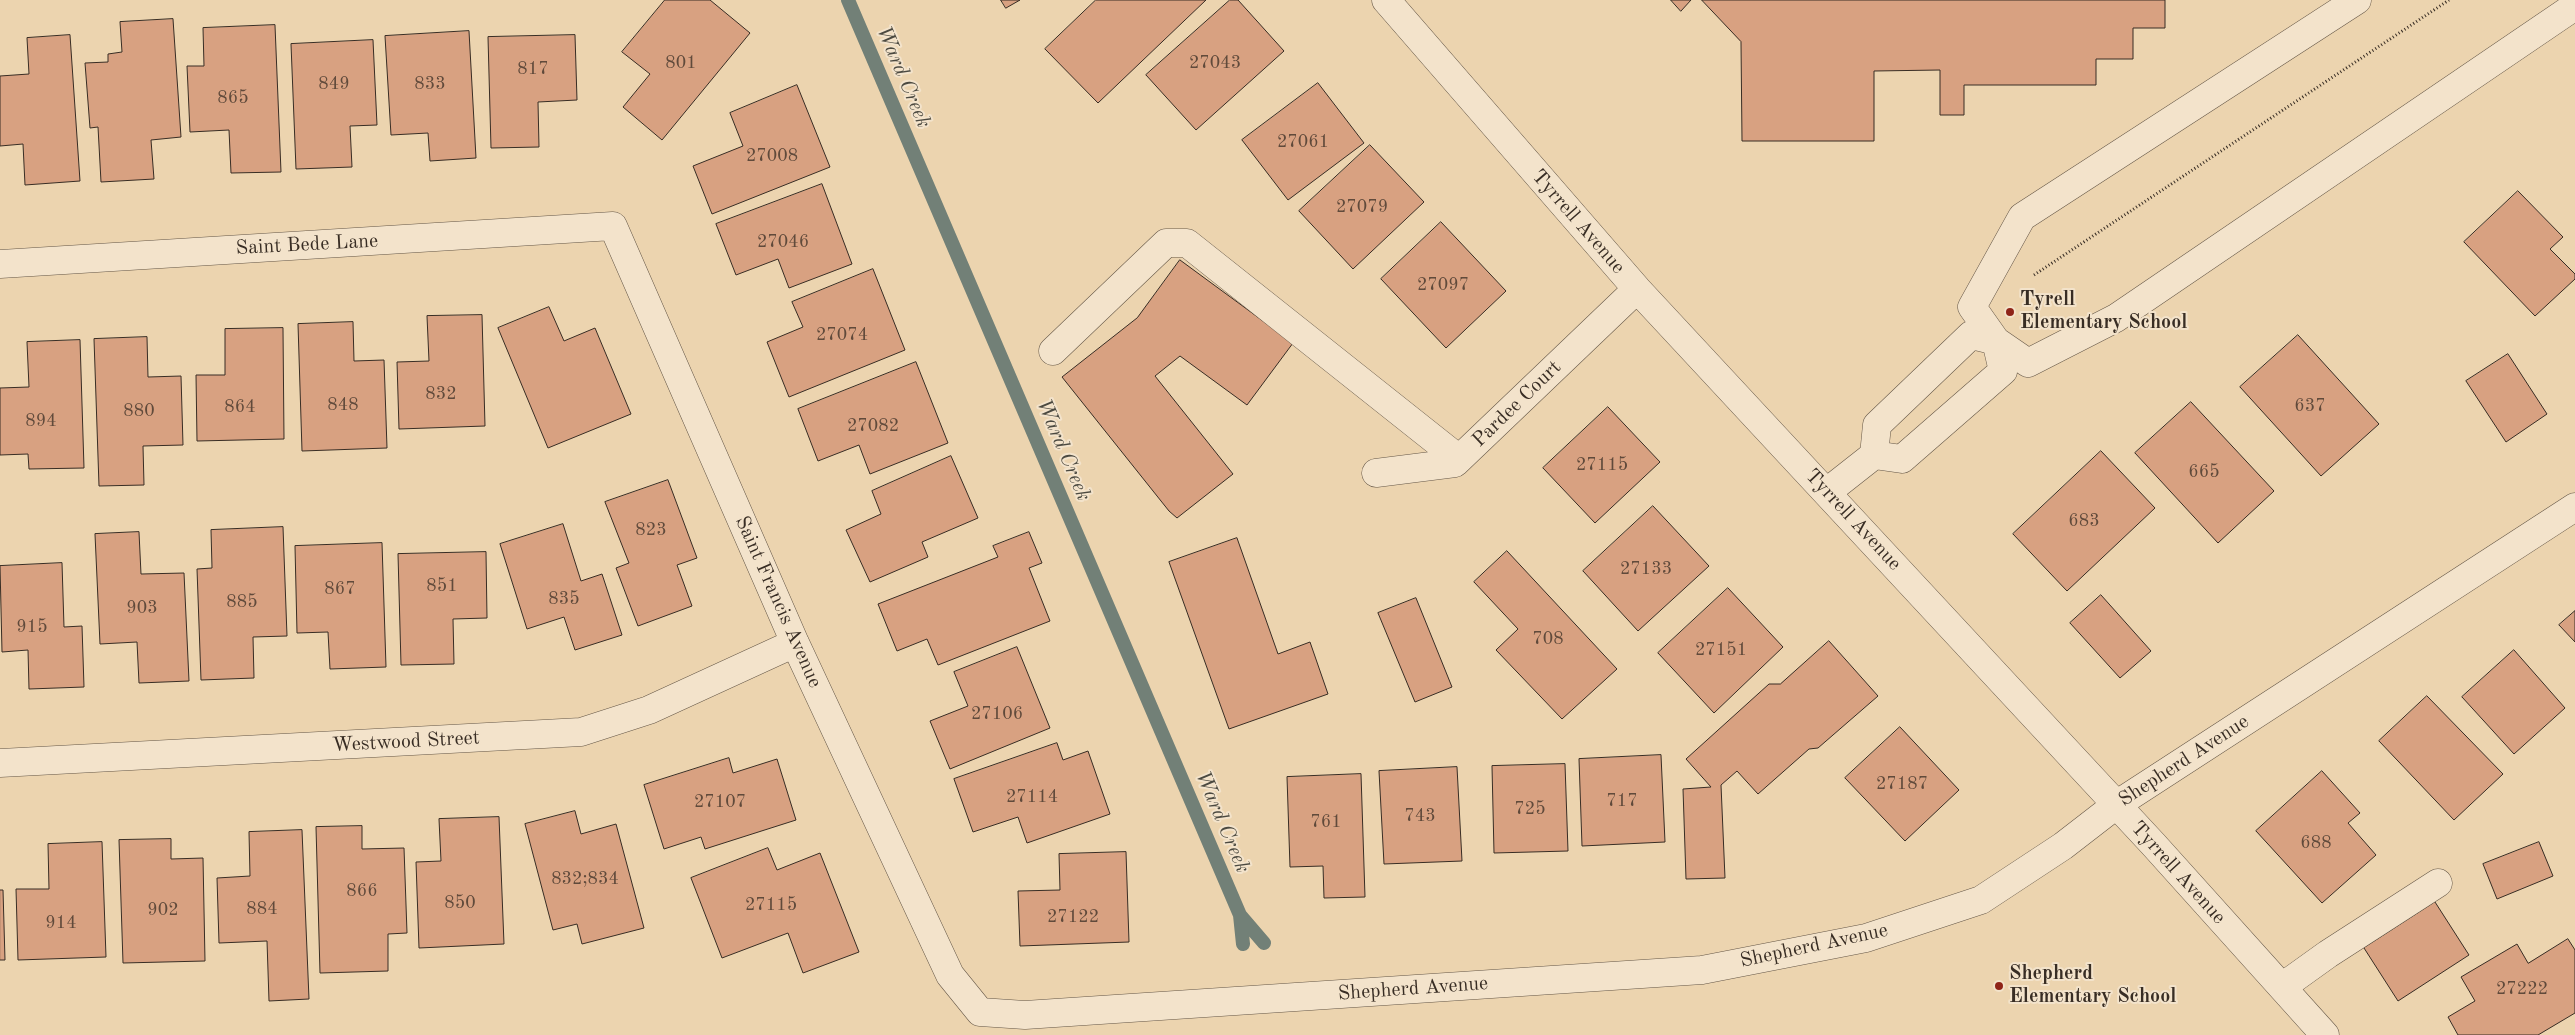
<!DOCTYPE html>
<style>
body{margin:0}
canvas{display:block;background:#ecd4af}
</style>
<canvas width="2575" height="1035"></canvas>
<script>
const g = document.querySelector('canvas').getContext('2d');
g.lineJoin = 'round';
function strokePath(path, color, width, dash) { g.strokeStyle = color; g.lineWidth = width; g.lineCap = dash ? 'butt' : 'round'; g.setLineDash(dash || []); g.stroke(path); }
function paint(path, color) { g.fillStyle = color; g.fill(path, 'evenodd'); }
function drawText(font, color, halo, rows, align = 'center') {
  g.font = font + ' "Old Standard TT",serif'; g.lineWidth = 4; g.setLineDash([]); g.textBaseline = 'middle'; g.strokeStyle = halo; g.fillStyle = color; for (const [text, x, y, turn = 0] of rows) {
    g.save(); g.translate(x, y); g.rotate((+turn || 0) * Math.PI / 180); g.textAlign = isNaN(turn) ? turn : align; if (halo) g.strokeText(text, 0, 0); g.fillText(text, 0, 0); g.restore();
  }
}
strokePath(new Path2D(`
 M848,0L1240,915L1264,943
 M1240,915L1243,944`), '#728077', 14);
const building = new Path2D(`
 M665,0H710L750,33L662,140L623,107L650,74L622,52Z
 M1001,0H1020L1006,8Z
 M1096,0H1206L1098,103L1045,49Z
 M1230,0H1238L1284,51L1196,130L1146,75Z
 M1671,0H1691L1681,11Z
 M1702,0H2165V28H2133V59H2096V85H1964V115H1940V70L1874,71V141H1742L1741,42Z
 M173,19L181,137L151,140L154,179L101,182L98,127L90,128L85,63L108,62V54L122,52L120,22Z
 M275,25L281,172L231,173L229,130L190,132L187,66H204L203,28Z
 M469,31L476,158L430,161L428,133L391,135L385,36Z
 M70,35L80,181L25,185L23,144L0,146V76L29,74L27,38Z
 M575,35L577,100L538,102L539,147L491,148L488,37Z
 M373,40L377,125L350,126L352,167L296,169L291,44Z
 M1318,83L1364,143L1288,200L1242,140Z
 M797,85L830,167L712,214L693,166L743,146L730,113Z
 M1370,145L1424,202L1353,269L1299,211Z
 M822,184L852,264L789,288L778,259L736,275L716,224Z
 M2518,191L2563,237L2550,249L2575,274V279L2535,316L2464,242Z
 M1441,222L1506,291L1446,348L1381,279Z
 M1180,260L1293,343L1247,405L1180,356L1155,376L1233,474L1177,518L1169,511L1062,377L1137,318Z
 M873,269L905,350L789,397L767,342L803,327L792,302Z
 M549,307L564,341L595,328L631,414L548,448L498,328Z
 M482,315L485,426L399,429L397,362L429,361L427,316Z
 M353,322L354,361L384,360L387,448L302,451L298,324Z
 M283,328L284,439L197,441L196,375H225V329Z
 M2298,335L2379,424L2321,476L2240,387Z
 M147,337L148,377L181,376L183,445L143,446L144,485L99,486L94,339Z
 M80,340L84,468L29,469L28,454L0,455V388L29,387L27,342Z
 M2508,354L2547,414L2506,442L2466,381Z
 M916,362L948,443L870,474L859,445L818,461L798,409Z
 M2191,402L2274,491L2218,543L2135,453Z
 M1608,407L1660,462L1595,523L1543,468Z
 M2101,451L2155,508L2067,591L2013,534Z
 M951,456L978,518L922,542L928,557L870,582L846,530L881,514L872,491Z
 M668,480L697,558L677,565L692,606L638,626L616,568L629,563L605,502Z
 M1653,506L1709,566L1638,631L1583,571Z
 M563,524L581,581L602,574L622,635L575,650L564,617L527,629L500,544Z
 M283,527L287,636L253,637L254,678L201,680L197,569L212,568L211,530Z
 M139,532L141,574L184,573L189,681L139,683L137,642L100,644L95,534Z
 M1029,532L1042,563L1029,568L1050,621L938,665L927,639L897,651L878,604L998,557L993,546Z
 M1237,538L1278,654L1310,642L1328,694L1229,729L1169,562Z
 M382,543L386,667L330,669L328,632L297,633L295,546Z
 M1507,551L1617,669L1562,719L1496,650L1518,629L1474,582Z
 M486,552L487,618L453,619L454,664L401,665L398,554Z
 M62,563L64,627L82,626L84,687L29,689L28,650L2,652L0,566Z
 M1728,588L1783,647L1714,713L1658,653Z
 M2101,595L2151,651L2120,678L2070,623Z
 M1416,598L1452,687L1415,702L1378,613Z
 M2575,611V642L2559,625Z
 M1829,641L1878,696L1818,748L1809,749L1758,794L1737,771L1721,785L1725,878L1686,879L1683,789L1711,787L1686,759L1769,684H1780Z
 M1017,647L1050,728L950,769L930,721L968,706L954,672Z
 M2514,650L2565,708L2514,754L2462,697Z
 M2427,696L2503,774L2454,820L2379,741Z
 M1900,727L1959,790L1905,841L1845,778Z
 M1057,743L1063,760L1088,751L1110,814L1027,843L1018,817L973,832L954,779Z
 M1661,755L1665,842L1582,846L1579,759Z
 M729,758L733,773L777,759L796,820L705,849L701,837L664,849L644,785Z
 M1565,764L1568,851L1494,853L1492,766Z
 M1457,767L1462,861L1384,864L1379,771Z
 M2322,771L2360,813L2348,823L2376,855L2322,903L2256,831Z
 M1361,774L1365,897L1324,898L1323,866L1290,867L1287,777Z
 M575,811L581,834L616,824L644,928L582,944L577,924L553,930L525,824Z
 M499,817L504,944L419,948L416,862L441,861L439,819Z
 M362,826V849L404,848L407,933L388,934V971L320,973L316,827Z
 M302,830L309,999L269,1001L267,941L219,943L217,878L250,876L249,832Z
 M171,839V859L203,858L205,961L123,963L119,840Z
 M102,842L106,957L18,960L16,889H49L48,844Z
 M2539,842L2553,876L2497,899L2483,864Z
 M768,848L777,870L820,853L859,952L803,973L788,933L722,958L691,878Z
 M1126,852L1129,942L1020,946L1018,891L1060,890L1059,854Z
 M0,890H3L5,960H0Z
 M2435,902L2469,955L2398,1001L2364,948Z
 M2568,939L2575,950V1013L2538,1035H2458L2448,1017L2475,1001L2461,977L2517,944L2528,963Z`);
paint(building, '#d8a181');
strokePath(building, '#382d24', 1);
const minor = new Path2D(`
 M1386,0L1637,289L2154,845L2325,1035
 M2357,0L2022,217L1972,307L1996,341L2028,363L2116,318L2575,6
 M0,264L613,226L795,643L950,975L980,1012L1025,1015L1702,970L1866,938L1981,900L2063,846L2116,805L2575,507
 M1053,351L1166,243H1187L1459,459
 M1874,455L1877,425L1971,335L1996,341
 M1376,473L1455,463L1637,289
 M1827,492L1874,455L1902,459L2003,371L1996,341
 M0,763L581,732L649,710L795,643
 M2282,987L2328,954L2438,883`);
strokePath(minor, '#655747', 29);
strokePath(new Path2D(`
 M2034,275L2449,0`), '#382d24', 3, [1, 2.5]);
strokePath(minor, '#f3e3cb', 28);
for (const [x, y, r, color] of [
 [2010,312,5,"#8f2418"],
 [1999,986,5,"#8f2418"]
]) { const dot = new Path2D(); dot.arc(x, y, r, 0, 2 * Math.PI); g.fillStyle = color; g.fill(dot); strokePath(dot, '#f3e3cb', 2); }
drawText('18px', '#604a3b', null, [
 ["801",681,63],
 ["27043",1215,63],
 ["817",533,69],
 ["849",334,84],
 ["833",430,84],
 ["865",233,98],
 ["27061",1303,142],
 ["27008",772,156],
 ["27079",1362,207],
 ["27046",783,242],
 ["27097",1443,285],
 ["27074",842,335],
 ["832",441,394],
 ["848",343,405],
 ["637",2310,406],
 ["864",240,407],
 ["880",139,411],
 ["894",41,421],
 ["27082",873,426],
 ["27115",1602,465],
 ["665",2204,472],
 ["683",2084,521],
 ["823",651,530],
 ["27133",1646,569],
 ["851",442,586],
 ["867",340,589],
 ["835",564,599],
 ["885",242,602],
 ["903",142,608],
 ["915",32,627],
 ["708",1548,639],
 ["27151",1721,650],
 ["27106",997,714],
 ["27187",1902,784],
 ["27114",1032,797],
 ["717",1622,801],
 ["27107",720,802],
 ["725",1530,809],
 ["743",1420,816],
 ["761",1326,822],
 ["688",2316,843],
 ["832;834",585,879],
 ["866",362,891],
 ["850",460,903],
 ["27115",771,905],
 ["884",262,909],
 ["902",163,910],
 ["27122",1073,917],
 ["914",61,923],
 ["27222",2522,989]
]);
drawText('20px', '#382d24', '#f3e3cb', [
 ["Tyrrell Avenue",1578,222,49],
 ["Saint Bede Lane",307,245,-3],
 ["Pardee Court",1517,404,-44],
 ["Tyrrell Avenue",1853,520,47],
 ["Saint Francis Avenue",778,602,66],
 ["Westwood Street",406,742,-3],
 ["Shepherd Avenue",2184,761,-33],
 ["Tyrrell Avenue",2178,873,48],
 ["Shepherd Avenue",1814,946,-12],
 ["Shepherd Avenue",1413,989,-4]
]);
drawText('bold 20px', '#382d24', '#f3e3cb', [
 ["Tyrell",2020,300],
 ["Elementary School",2020,323],
 ["Shepherd",2009,974],
 ["Elementary School",2009,997]
], 'left');
drawText('italic 21px', '#4b4940', '#f3e3cb', [
 ["Ward Creek",903,77,67],
 ["Ward Creek",1063,450,67],
 ["Ward Creek",1222,822,67]
]);
</script>
